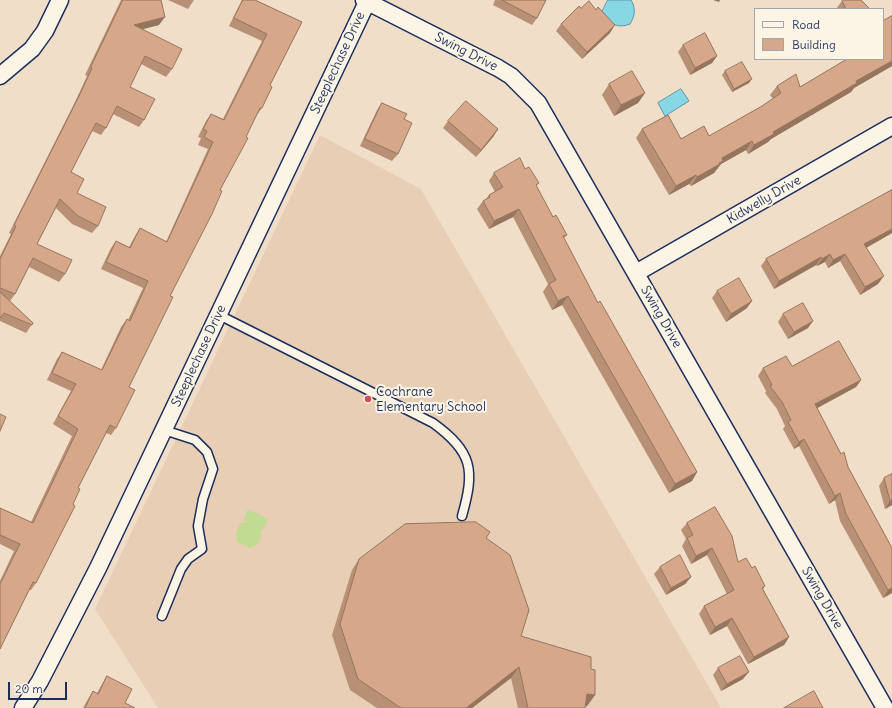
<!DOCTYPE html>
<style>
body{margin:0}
#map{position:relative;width:892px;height:708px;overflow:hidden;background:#f1dec9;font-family:Delius,sans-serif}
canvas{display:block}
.legend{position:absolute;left:754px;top:8px;width:130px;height:52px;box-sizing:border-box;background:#fcf5e5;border:1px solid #a2a6af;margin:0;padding:5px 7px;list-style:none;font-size:12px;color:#1b2f5e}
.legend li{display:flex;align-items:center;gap:8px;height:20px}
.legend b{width:20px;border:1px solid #a2a6af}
.scale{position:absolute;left:8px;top:682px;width:59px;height:18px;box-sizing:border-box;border:2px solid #1b2f5e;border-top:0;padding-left:5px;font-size:12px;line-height:14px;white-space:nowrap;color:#1b2f5e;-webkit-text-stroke:3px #fcf5e5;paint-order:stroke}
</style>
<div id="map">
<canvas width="892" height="708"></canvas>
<ul class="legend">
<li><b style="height:5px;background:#fcf5e5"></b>Road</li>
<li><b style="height:11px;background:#d6a788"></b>Building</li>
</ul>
<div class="scale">20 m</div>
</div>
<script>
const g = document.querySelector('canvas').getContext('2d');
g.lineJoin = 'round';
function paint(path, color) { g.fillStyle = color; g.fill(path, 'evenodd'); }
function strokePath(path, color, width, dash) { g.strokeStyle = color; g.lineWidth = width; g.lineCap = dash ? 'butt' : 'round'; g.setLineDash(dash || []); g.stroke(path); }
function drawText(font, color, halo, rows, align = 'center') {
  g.font = font + ' Delius,sans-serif'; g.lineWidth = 4; g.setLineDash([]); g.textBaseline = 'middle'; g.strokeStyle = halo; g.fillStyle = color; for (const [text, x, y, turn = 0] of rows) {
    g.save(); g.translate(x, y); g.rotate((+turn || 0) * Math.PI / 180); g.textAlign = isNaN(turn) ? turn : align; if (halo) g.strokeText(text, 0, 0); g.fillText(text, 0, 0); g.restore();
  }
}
paint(new Path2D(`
 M320,135L421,189L721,708H158L95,609Z`), '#e9ceb6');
paint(new Path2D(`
 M248,509L268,519L263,530H261C263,539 259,545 250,548L237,542L236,532L241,523L247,522L243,520Z`), '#c1db92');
const water = new Path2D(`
 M608,0H631C636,8 635,16 630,24C616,29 611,24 602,12Z
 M681,89L689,101L665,116L658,103Z`);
paint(water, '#88d7e5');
strokePath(water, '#5c94af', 1);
const lane = new Path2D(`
 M219,315L433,423C473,452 475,470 462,516
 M162,616L181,569L188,559L202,549L198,526L203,499L213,469L207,452L195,440L164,430`);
const street = new Path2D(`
 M364,0L498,68L511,76L538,103L885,708
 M0,76L32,49L45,31L60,0
 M636,273L892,126
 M23,708L40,681L98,568L368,0`);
strokePath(lane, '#1b2f5e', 11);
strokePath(street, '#1b2f5e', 19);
strokePath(lane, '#fcf5e5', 8);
strokePath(street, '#fcf5e5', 16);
paint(new Path2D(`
 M121,0H161L159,25L142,29L172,69L166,77L141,64L130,87L144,120L139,127L113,114L106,128L101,135L92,131L71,172L77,193L98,226L92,233L72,224L56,208L37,244L65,274L59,282L29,267L15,294L10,301L33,323L26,333L0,321V256L11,234L9,233L74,104L87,76L85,75Z
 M168,0H194L188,9Z
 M242,0H255L302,22L270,85L262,108L256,116L220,190L170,296L129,387L116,428L111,435L106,433L78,488L36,583L31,590H29L0,649V581L14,551L0,544V508L31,522L72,436L53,424L71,391L47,380L57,359L62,352L101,370L121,327L127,319L128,320L143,288L101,269L111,248L116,241L129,247L135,236L140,228L166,242L208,149L198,145L201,138L198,137L206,121L211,114L223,119L262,41L229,26Z
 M495,0H546L537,18L532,25L493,5Z
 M842,1L870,9H836Z
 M892,16V66L854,88L851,92L771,139L768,142L748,154L746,150L721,164L714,173L691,186L689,184L669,195L636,138L642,129L668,115L681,139L704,126L709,136L762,106L773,99L770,95L777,86L796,74L800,87L847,59H883V21Z
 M561,24L610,33L582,59L556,31Z
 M683,45L717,56L712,63L690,75L678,52Z
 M725,71L749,83L732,92L722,75Z
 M609,84L645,93L638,103L614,116L602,95Z
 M382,103L404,119L398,154L392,161L360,146L377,110Z
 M448,121L498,129L493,137L476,157L443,128Z
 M525,169L539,183L536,186L553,217L567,235L564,238L598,303L697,472L692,481L669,493L562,305L552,310L543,292L548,284L513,217L489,229L477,209L483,201L486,199L489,195L495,192L489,181L494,173Z
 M892,190V233L866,248L878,284L860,295L840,261L828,268L825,262L817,266L816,265L774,289L761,266L766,259Z
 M717,291L747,308L726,322L712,298Z
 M783,314L808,328L788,339L778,322Z
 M792,366L861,380L856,387L817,408L848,467L892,548V593L883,598L840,521L835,500L829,504L799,446L794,449L783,429L785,426L777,409L765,393L766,391L758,376L763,368Z
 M892,474V505L885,509L879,486L884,478Z
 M687,523L738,562L752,568L765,586L763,589L789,637L784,645L748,664L727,626L710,635L699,614L704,606L727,594L707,555L691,564L682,546L686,539L681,530Z
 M486,538L521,636L591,669L595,695L587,706H586L585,708H518L511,678L472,708H377L350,690L332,635L352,570L359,559Z
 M660,567L691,577L685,584L666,595L654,574Z
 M718,668L743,679L721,691L713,675Z
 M107,676L125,703L135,708H83L88,699L93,691L97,693L102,684Z`), '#b89075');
paint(new Path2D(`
 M713,0H720L719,2Z
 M165,17L159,25L128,33L134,25Z
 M615,25L610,33L582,59L587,52Z
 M717,56L712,63L690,75L695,68Z
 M892,61V66L854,88L851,92L771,139L768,142L748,154L754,145L773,132L856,81Z
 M752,79L749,83L732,92L734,89Z
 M645,93L638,103L614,116L621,105Z
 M498,129L493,137L476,157L481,150Z
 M752,141L746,150L721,164L714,173L691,186L697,177L722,158Z
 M696,175L689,184L669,195L676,186Z
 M519,209L513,217L489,229L494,221Z
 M892,229V233L859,252L864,244Z
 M830,254L825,262L817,266L822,259Z
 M845,254L840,261L828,268L833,260Z
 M821,257L816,265L774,289L779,281Z
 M884,276L878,284L860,295L865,287Z
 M568,296L562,305L552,310L558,301Z
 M752,301L747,308L726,322L731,314Z
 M813,321L808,328L788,339L794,332Z
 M861,380L856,387L810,412L815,404Z
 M804,439L799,446L794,449L799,442Z
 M697,472L692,481L669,493L675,484Z
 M840,493L835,500L829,504L835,496Z
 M892,500V505L885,509L890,501Z
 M712,548L707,555L691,564L696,556Z
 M691,577L685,584L666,595L671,588Z
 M892,588V593L883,598L888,590Z
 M732,618L727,626L710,635L715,627Z
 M789,637L784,645L748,664L754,657Z
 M519,667L511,678L472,708H466Z
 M749,672L743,679L721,691L727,684Z
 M587,694L595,695L587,706L579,705Z`), '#96755f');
const building = new Path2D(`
 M123,0H161L165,17L134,25L182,49L172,69L145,56L130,87L155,99L144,120L117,106L106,128L96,123L71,172L84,179L77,193L106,207L98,226L78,216L60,199L37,244L72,260L65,274L33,258L15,294L0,288V259L16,226L14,225L79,96L92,68L91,67Z
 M243,0H255L302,22L270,85L272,87L262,108H260L246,137L248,138L220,190L222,191L212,214L170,296L173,297L129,387L135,390L116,428L110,425L78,488L80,489L73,504L75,506L36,583L33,582L0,649V584L20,544L0,535V508L33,523L78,429L58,416L76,384L52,373L62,352L102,370L127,319L130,321L148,281L106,262L116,241L130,248L140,228L167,242L213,142L204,137L207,131L203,129L211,114L224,120L267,34L234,18Z
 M502,0H546L537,18Z
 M843,0H861L870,9H846L842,1Z
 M589,1L596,10L598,7L615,25L587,52L561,24L579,6L581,8Z
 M892,16V61L856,81L857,83L773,132L774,134L754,145L752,141L722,158L723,161L719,163L720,164L697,177L696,175L676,186L642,129L668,115L681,139L704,126L709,136L762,106L781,93L777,86L796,74L800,87L847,59H883V21Z
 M705,33L717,56L695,68L683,45Z
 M742,62L752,79L734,89L725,71Z
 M632,71L645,93L621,105L609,84Z
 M466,101L498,129L481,150L448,121Z
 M382,103L407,114L404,119L412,123L398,154L365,139Z
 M520,158L525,169L529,167L539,183L536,185L553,217L556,215L567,235L563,236L598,303L600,301L697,472L675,484L568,296L558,301L549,284L556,280L519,209L494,221L483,201L490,197L489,195L503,187L494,173Z
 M892,190V229L864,244L884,276L865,287L845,254L833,260L830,254L822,259L821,257L779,281L766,259Z
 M739,278L752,301L731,314L717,291Z
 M0,292L33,323L32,325L4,313L0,318Z
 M803,303L813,321L794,332L783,314Z
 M839,341L861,380L815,404L841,454L844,452L848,467L892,548V588L888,590L846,514L840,493L835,496L804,439L799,442L788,422L791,420L782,402L770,386L772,385L763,368L786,356L792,366Z
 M0,414L6,417L0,431Z
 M892,474V500L890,501L884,478Z
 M715,507L732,536L738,562L746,558L752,568L755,566L765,586L762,588L789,637L754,657L732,618L715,627L704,606L734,590L712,548L696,556L687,538L693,535L687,523Z
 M476,522L490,532L486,538L510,555L529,610L521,636L591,657V669L595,670V695L587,694L585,708H528L519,667L466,708H401L358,679L340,624L359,559L405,524Z
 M680,555L691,577L671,588L660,567Z
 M740,656L749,672L727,684L718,668Z
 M107,676L132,689L125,703L135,708H85L93,691L98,694Z
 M814,691L823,708H784Z`);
paint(building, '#d6a788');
strokePath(building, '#96755f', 1);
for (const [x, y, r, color] of [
 [368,399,4,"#d1495b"]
]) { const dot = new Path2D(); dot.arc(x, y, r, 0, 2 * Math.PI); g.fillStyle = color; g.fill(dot); strokePath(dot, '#fcf5e5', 1.5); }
drawText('13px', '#1b2f5e', '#fcf5e5', [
 ["Swing Drive",466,52,27],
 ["Steeplechase Drive",338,63,-65],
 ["Kidwelly Drive",764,200,-30],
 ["Swing Drive",661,317,60],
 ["Steeplechase Drive",199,356,-65],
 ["Swing Drive",822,598,60]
]);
drawText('13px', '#1b2f5e', '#fcf5e5', [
 ["Cochrane",376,392],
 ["Elementary School",376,407]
], 'left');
</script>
